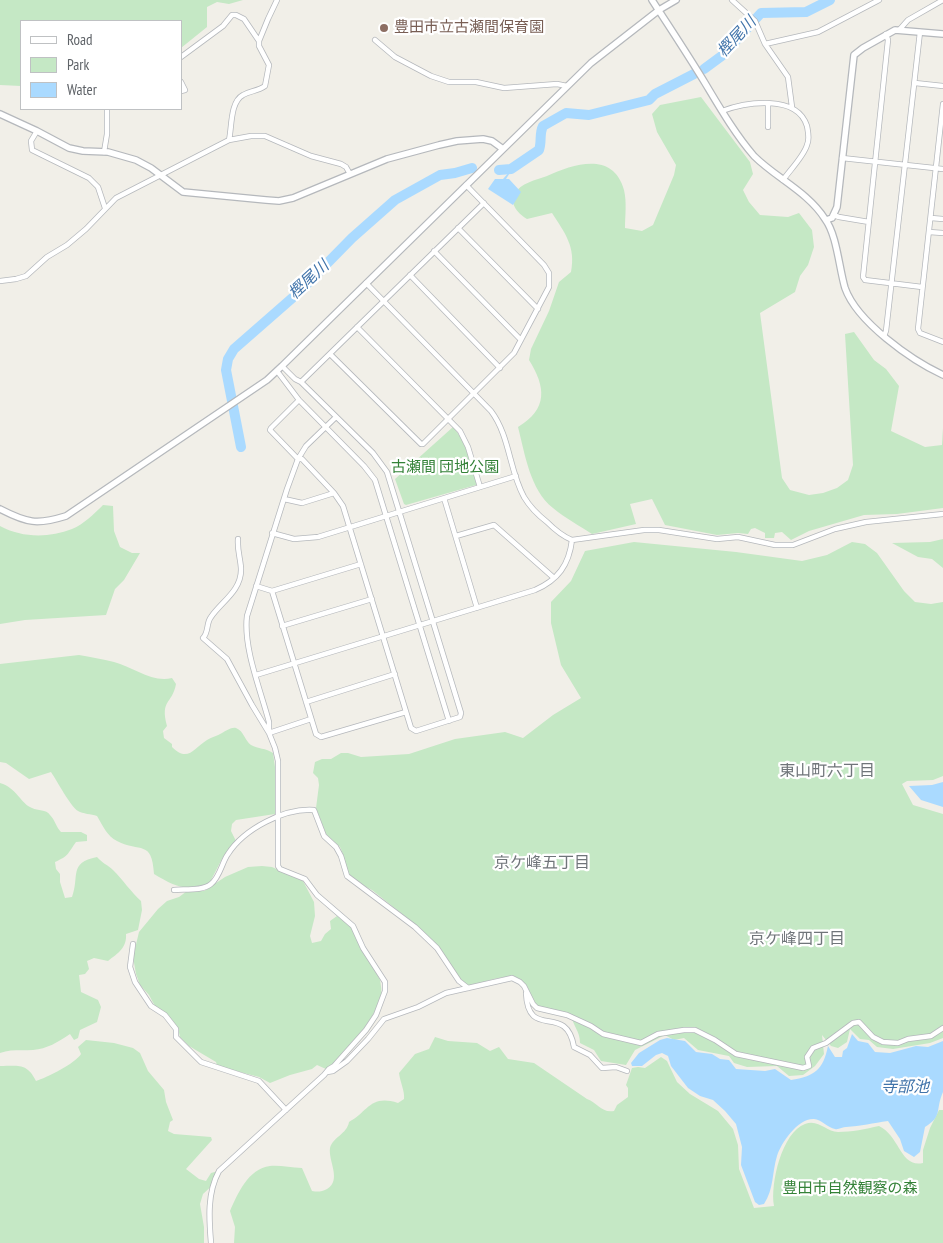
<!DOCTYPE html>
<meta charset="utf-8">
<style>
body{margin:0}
#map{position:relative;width:943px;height:1243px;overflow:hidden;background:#f1efe8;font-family:"PT Sans Narrow",sans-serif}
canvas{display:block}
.legend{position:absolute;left:20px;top:20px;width:162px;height:90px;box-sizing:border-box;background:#fff;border:1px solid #bfc1c3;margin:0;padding:6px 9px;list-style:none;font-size:15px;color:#5f6368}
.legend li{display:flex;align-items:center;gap:10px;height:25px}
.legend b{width:25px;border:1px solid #bfc1c3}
</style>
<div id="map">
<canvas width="943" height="1243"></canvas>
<ul class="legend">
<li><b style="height:6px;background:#fff"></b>Road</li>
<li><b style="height:14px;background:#c5e8c5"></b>Park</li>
<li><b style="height:14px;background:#aadaff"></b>Water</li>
</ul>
</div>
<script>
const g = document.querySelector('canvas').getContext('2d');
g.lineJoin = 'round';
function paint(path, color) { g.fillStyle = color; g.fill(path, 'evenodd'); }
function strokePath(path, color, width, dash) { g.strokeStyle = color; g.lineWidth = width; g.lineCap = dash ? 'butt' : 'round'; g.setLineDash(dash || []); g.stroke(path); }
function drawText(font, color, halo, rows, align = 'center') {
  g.font = font + ' "PT Sans Narrow","Noto Sans JP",sans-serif'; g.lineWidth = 4.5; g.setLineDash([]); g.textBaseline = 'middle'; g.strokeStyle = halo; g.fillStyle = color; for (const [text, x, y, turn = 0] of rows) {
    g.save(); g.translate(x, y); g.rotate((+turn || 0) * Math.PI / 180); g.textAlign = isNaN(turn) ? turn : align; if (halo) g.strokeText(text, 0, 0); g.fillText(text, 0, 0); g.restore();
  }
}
paint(new Path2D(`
 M0,0H243L229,4L217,2L207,7V27L181,48V21H21V86L0,85Z
 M701,97L750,162L753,174L743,190L749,202L760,215L788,217L799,213L812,230L814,247L808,265L800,276L795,292L760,313L782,478L790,490L809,495L823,493L837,488L848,480L853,465L845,334L854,332L874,360L886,369L899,386L891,431L925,447L942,445L943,428V508L897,514L864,515L809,531L791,540L782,532L775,533L774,538H765V533L755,528L751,529L748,534L738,533L717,535L665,525L652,499L630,504L636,524L592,534C580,526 565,518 553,508C530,490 525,454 518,427C548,409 546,387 529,360L531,349L549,311L559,282L571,272C576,247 565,233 552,213L527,219C519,214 509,205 515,194C520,183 536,180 547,176C574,164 613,151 624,190C627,202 625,217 625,228L642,231L653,225L674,175L676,165L657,132L652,114L660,105Z
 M453,427C467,443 471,463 477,483L476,485L406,505L404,504L395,479Z
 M103,505L113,506L114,531L120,547L132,553H140L124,580L115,589L106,615L25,620L0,624V526C22,538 49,538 72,529C84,524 94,514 103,505Z
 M943,539V568L932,559L918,557L892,543L930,542Z
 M634,542L736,552L802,561L827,555L852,542L865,544L877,553L904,591L915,602L931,604L943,602V776L933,780L907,781L902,784L913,805L943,814V1038L930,1043L893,1049L877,1047L869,1040L860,1039L850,1029L847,1042L838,1048L831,1046L822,1035L824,1054L815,1066L803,1075L789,1076L777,1066L747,1067L734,1063L729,1056L698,1050L684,1038L674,1040L665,1035L635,1050L626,1065L601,1061L594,1050L580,1043C580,1031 573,1026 571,1015L538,1007C532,999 527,987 520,980C511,971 482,983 470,986L460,981L438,946L417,926L372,890L362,885L349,876L345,870L343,854L340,847L326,834L316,808L319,785L318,778L313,773L315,762L322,759H331L341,753H348L361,757L409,754L455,739L505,732L523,738L553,715L581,698L561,665L551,623V602L571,581L585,551Z
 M79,655C90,657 103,659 114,662C133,667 152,683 172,678L176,684C172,705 160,699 167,726L163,731L164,738L172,744V747C188,763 194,748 207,740C212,737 217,736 222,733C226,731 231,727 236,728C244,731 245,741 251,745C258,749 266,748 273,753L275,767V814L236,820L232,824L231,831L236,841L223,857L209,884C186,892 174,886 154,874C152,839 140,853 117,841C107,836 103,826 97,816C91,814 83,814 78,811C71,807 57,781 51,772L29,779L6,763L0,762V664Z
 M0,783C17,788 21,804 32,808C38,811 46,809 50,815C55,820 56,827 61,832H81L87,835V841L76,842C68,853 69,856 55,862L56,869L60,874V882L65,898L72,897C80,876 68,863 97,857C102,863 108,865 113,870C123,880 131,892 141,901L142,910L138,930L126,934C127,948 118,953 108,961L94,958L87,961L89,969L85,974L79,975L81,992L98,1000L101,1007L97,1022L80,1030L78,1038L74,1040L70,1034C58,1042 47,1049 33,1050C21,1051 11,1049 0,1053Z
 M262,866L272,867L303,881L314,902L315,916L310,936L312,943L321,941L325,934L331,929L330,921L337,916L351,927L356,934L380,980C381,986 382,991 381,996C376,1017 344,1058 326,1069L317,1065L312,1069L290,1075L270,1083L259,1077L217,1066L216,1062L189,1046L180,1037L178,1028L173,1021L166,1013L156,1008L149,995L140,985L136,974L133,957L139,932L158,909L167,901L179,897L187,891H204L225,877L248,867Z
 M435,1037L448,1041L477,1043L490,1051L499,1047L508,1059L534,1063L587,1099C598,1103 601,1113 614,1111L617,1105L628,1097V1088L626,1085L632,1068L638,1067L645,1068L661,1057L667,1061L677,1082L690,1094L718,1111L733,1129L738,1145L739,1169L754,1208L774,1206C770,1184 782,1132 805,1124C819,1119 826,1132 838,1132C851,1132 866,1129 879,1126C900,1136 900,1168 923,1163V1150L930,1128L939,1110H943V1243H234L235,1227L230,1211C238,1193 248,1169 270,1166C280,1165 291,1168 302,1168L312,1191C318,1192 321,1192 327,1189C342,1180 328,1161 330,1148C333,1137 347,1134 349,1122C368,1112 370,1094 398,1103L404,1099C405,1091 400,1082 399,1073L415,1054L429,1049Z
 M86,1040L114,1043L133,1048L140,1053L148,1071L164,1090L166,1102L173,1120L170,1122L168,1131L174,1134L211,1137L212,1140L186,1169L199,1179L206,1181L211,1173L222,1170L215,1183L203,1194L200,1204L204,1227V1243H0V1066C19,1066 27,1063 36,1081C46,1078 76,1063 81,1054L78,1047Z`), '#c5e8c5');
paint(new Path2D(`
 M510,171H511L506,179H509L521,192L513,205L488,189L495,179H503Z
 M943,782V807L921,800L909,786L932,785Z
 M852,1034L858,1041L868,1043L875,1052L890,1053L916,1046L928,1047L943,1041V1092C935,1110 943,1116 925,1127L920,1152L914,1157L904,1151L900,1139L888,1121C873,1123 861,1126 846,1127C843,1127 838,1130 835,1129C828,1128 821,1119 814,1119C798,1118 781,1143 777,1156C772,1172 774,1189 764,1204L759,1205L755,1202L741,1165L742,1147L736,1124L725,1111L713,1100L700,1096L688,1088L671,1066L668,1056L662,1053L656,1055L642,1066H632L631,1063L639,1053L660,1040L667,1038L685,1041L696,1052L712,1054L720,1059L729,1060L736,1069L765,1071L775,1069L791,1080C815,1076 823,1070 828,1046L835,1057H842L843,1051L847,1048Z`), '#aadaff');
strokePath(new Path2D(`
 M704,69L723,55L761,13L806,12L830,0
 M499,170L511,169L539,150C542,142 539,134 543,126L566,113L589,115L649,100L655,94L694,74
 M241,447L226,370L228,359L234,349L298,293L352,238L395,200L440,175L455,173L472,168`), '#aadaff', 10);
const minor = new Path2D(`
 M732,0L755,21L765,44L788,77L792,107
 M900,29L908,20L943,0
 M886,34L888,40L863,277L865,280L922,287
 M375,40L395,57L431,76L449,82H476L504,88L557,84L567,86
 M765,44L818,32L879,0
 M181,57L223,26L232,15H236L244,19L259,41
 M181,82L185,90L181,91
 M915,83L943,86
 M943,104L918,329L920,333L943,342
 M722,111C746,102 797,94 807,126C808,132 810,139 807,145C804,156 790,170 783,180
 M768,127V104
 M37,131L31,141L32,150L89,178L98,187L105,208
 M229,140C232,127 230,102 243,95C250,91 258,91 265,86L269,65L259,46V41L268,19L277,0
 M104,152L107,134V109
 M842,158L943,169
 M833,215L839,217L869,222
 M931,218L943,219
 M458,228L538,309
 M929,232L943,233
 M434,251L521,340
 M410,275L500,368
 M0,281L16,279L26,276L47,257L67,245L86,229L116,198L229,140L251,136H265L311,156L341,164L346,167L350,174
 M366,283L491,411C510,436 509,470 524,497C530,507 538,515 547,522C555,530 562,536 572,540L644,530H659L717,539L738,537L775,545H793L835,529L866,522L943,514
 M357,327L460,431L468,447L480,487
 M884,336L886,331L920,32
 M330,354L421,444H423L514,353L549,287V273L544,265L466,185
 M282,366L295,379L301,382L373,453L387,472L461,713L460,717L416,731L411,728L343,506L334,493L302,459H298L270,430L271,428L299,400
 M277,371L299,400L364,466L375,480L449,721
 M301,382L484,203
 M444,498L477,608
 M284,499L302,503L334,493
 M272,533L294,539L318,537L516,476
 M456,536L494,525L554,578
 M256,586L272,591L361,564
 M272,591L316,734L321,737L406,712
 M282,626L372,599
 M256,675L535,590C558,580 569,565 572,540
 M306,702L395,674
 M269,732V722C261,691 243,648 247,616L287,489L298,459L306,446L336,417
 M269,733L311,719
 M174,890C185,889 203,891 211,884C220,877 222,862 228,854C244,829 284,808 314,810L324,836L336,847L341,856L347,876L415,927L437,948L459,981L468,988
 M133,944L130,967L135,982L151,1006L165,1015L176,1029V1037L201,1062L259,1081L286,1110
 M526,993C528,1042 566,1001 574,1047L590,1055L602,1068L616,1067L627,1071
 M327,1072L333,1071L347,1061L368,1039L384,1019L418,1007L446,993L512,978L520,982L524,986L533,1004L537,1008L567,1015L591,1026L603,1034L641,1043L658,1034L684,1030H695L715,1040L736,1054L803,1068L809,1066L807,1057L813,1048L826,1043L853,1023L859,1022L873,1037L883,1042L898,1043L908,1039L931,1036L943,1028
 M211,1243C209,1219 207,1193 219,1171L324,1075L329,1069L334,1066L366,1030L376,1015L385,991V982L363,948L353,926L317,895L305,879L280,869L278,866V761L275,748L269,733L252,705L227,659L203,638C209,632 206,623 211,617C221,602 241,591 241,570C241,560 237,551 238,539`);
const tertiary = new Path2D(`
 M652,0C670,28 688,55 705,83C720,108 735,134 754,156C776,178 808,192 825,219C837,235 839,268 845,288C857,322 911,360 943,375
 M0,114L37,131L69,148L83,151L108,152L136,160L151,168L183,192L266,200L279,201L293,198L387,159L439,145L457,141L483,139L492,141L503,149
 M826,220L832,218L837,207L854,55L863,48L895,30L943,34
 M0,509C27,523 37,525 66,516L267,380L282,366L591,63L659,10L676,0`);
strokePath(minor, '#b5b8bc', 6);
strokePath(tertiary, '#b5b8bc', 8);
strokePath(minor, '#fff', 4.5);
strokePath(tertiary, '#fff', 5.5);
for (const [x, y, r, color] of [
 [384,28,5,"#8d6e63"]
]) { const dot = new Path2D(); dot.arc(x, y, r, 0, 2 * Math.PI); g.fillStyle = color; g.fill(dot); strokePath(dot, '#fff', 2); }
drawText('15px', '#785e54', '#fff', [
 ["豊田市立古瀬間保育園",394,28]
], 'left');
drawText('15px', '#348238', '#fff', [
 ["古瀬間 団地公園",445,468],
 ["豊田市自然観察の森",850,1189]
]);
drawText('italic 16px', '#4174aa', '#fff', [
 ["樫尾川",737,37,-47],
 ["樫尾川",309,280,-43],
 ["寺部池",905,1087]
]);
drawText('16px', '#70757a', '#fff', [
 ["東山町六丁目",827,771],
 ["京ケ峰五丁目",542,863],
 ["京ケ峰四丁目",797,939]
]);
</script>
